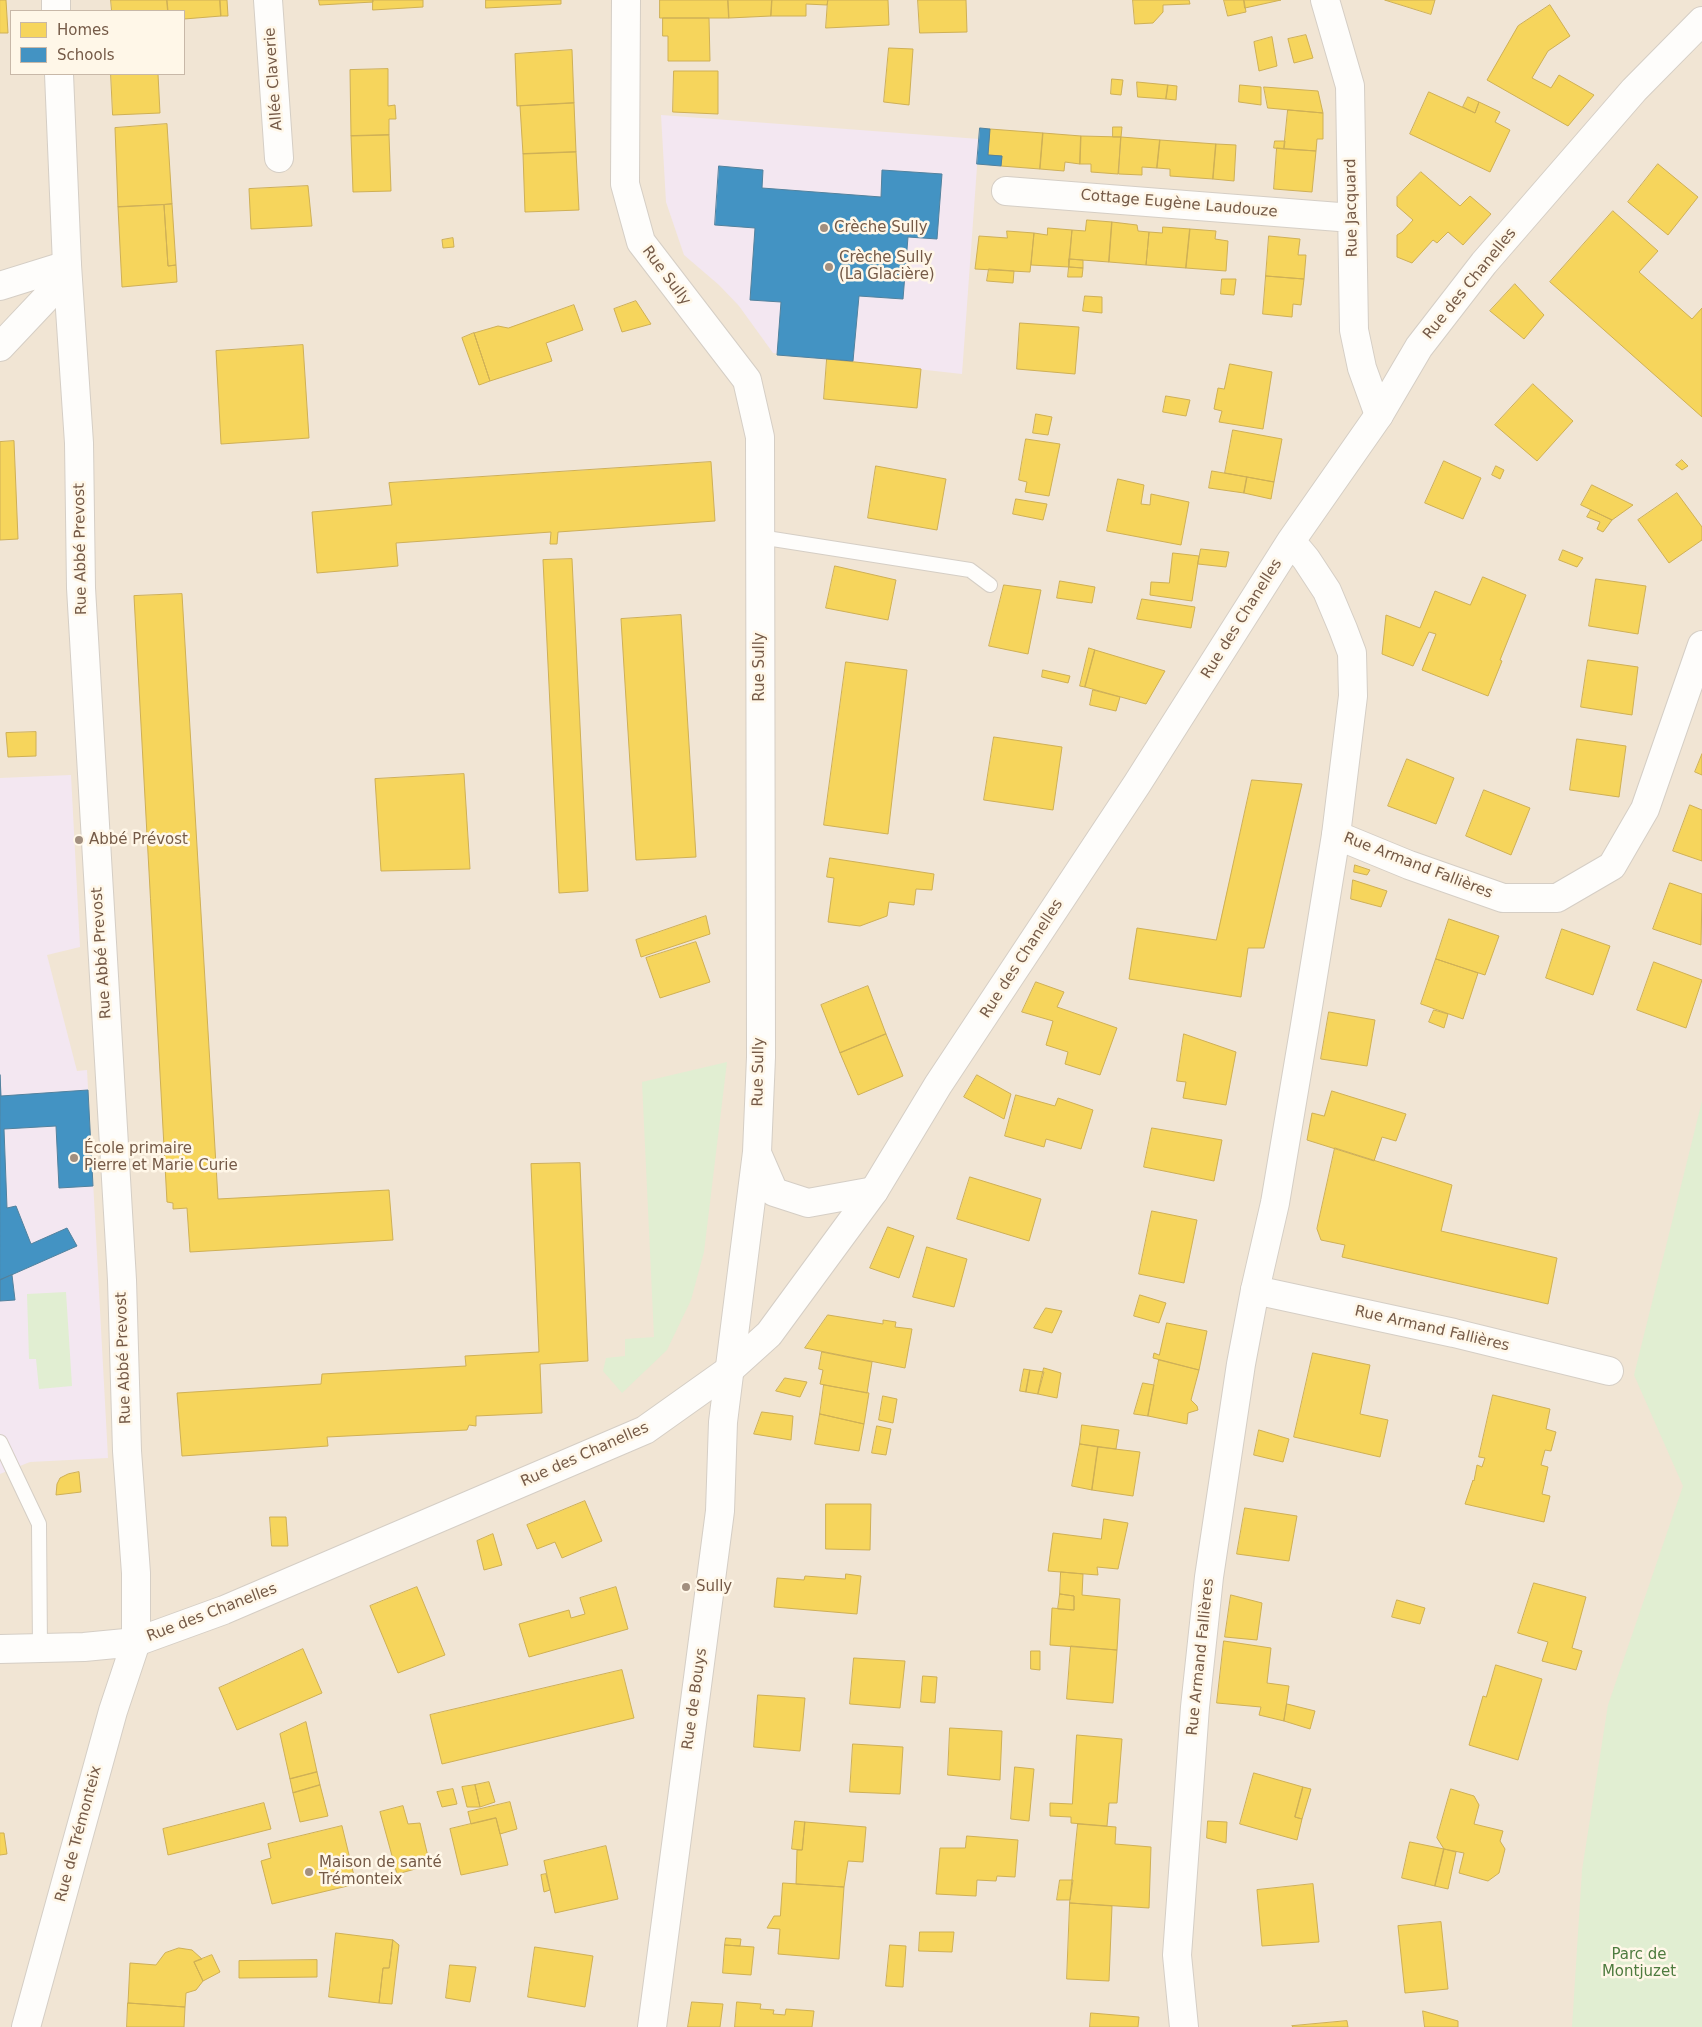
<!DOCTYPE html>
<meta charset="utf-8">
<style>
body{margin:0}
#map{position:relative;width:1702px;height:2027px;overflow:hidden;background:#f7f2e7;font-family:"DejaVu Sans",sans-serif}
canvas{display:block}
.legend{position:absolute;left:10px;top:10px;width:175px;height:65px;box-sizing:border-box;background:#fff7e8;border:1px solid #c8b8a8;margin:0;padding:6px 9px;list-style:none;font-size:15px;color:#755a47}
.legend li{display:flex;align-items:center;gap:10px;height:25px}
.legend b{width:25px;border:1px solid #c8b8a8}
</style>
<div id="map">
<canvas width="1702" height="2027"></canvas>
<ul class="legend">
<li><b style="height:14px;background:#f6d55c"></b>Homes</li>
<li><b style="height:14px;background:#4393c3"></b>Schools</li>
</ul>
</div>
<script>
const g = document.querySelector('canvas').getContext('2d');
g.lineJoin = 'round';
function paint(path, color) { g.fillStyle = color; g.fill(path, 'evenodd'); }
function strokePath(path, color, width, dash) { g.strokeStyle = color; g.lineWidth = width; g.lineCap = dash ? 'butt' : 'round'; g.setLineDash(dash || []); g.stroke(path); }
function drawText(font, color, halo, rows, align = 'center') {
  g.font = font + ' "DejaVu Sans",sans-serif'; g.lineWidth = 5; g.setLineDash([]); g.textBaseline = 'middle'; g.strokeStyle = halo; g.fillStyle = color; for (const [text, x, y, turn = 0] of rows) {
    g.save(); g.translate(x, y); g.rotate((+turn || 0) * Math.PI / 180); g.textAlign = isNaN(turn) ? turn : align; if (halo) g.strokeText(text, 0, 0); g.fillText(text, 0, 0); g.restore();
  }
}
paint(new Path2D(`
 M0,0H1702V2027H0ZM11,11H184V74H11Z`), '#f1e5d4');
paint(new Path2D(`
 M661,115L979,139L962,374L773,353L739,306L719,285L684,255L666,202Z
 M71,775L80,947L47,955L77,1071L87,1070L108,1458L30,1462L0,1474V778Z`), '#f3e7f1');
paint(new Path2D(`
 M727,1062L704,1252L691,1300L667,1350L622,1393L603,1371L606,1358L625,1356V1339L654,1337L642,1082Z
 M1702,1101V2027H1572L1582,1870L1608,1705L1683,1486L1634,1375Z
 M66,1292L72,1386L39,1389L36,1359H29L27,1294Z`), '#e1eed2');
const homes = new Path2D(`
 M0,0H6L8,33H0Z
 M111,0H167L168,11H112Z
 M167,0H220L221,16L184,19V11H168Z
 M220,0H227L228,16H221Z
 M319,0H373V2L320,5Z
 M373,0H423V7L373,10Z
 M486,0H561V4L486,8Z
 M660,0H728L729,18H660Z
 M728,0H772L771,16L729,18Z
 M772,0H828L827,5L806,4V16H771Z
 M828,0H888L889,25L826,28Z
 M918,0H966L967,32L920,33Z
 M1133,0H1189L1190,4L1163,5V12L1153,23L1135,24Z
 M1224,0H1244L1246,12L1228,16Z
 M1244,0H1281L1245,8Z
 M1385,0H1435L1431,14Z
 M1550,5L1570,36L1548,51L1532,78L1551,88L1559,75L1594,95L1568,126L1487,80L1518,26Z
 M663,18H709L710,61H668V36H663Z
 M1306,35L1313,58L1294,63L1288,39Z
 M1272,37L1277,66L1259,71L1254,42Z
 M889,48L913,49L909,105L884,102Z
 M572,50L574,103L517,106L515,54Z
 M388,69V106L395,105L396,119H389V135L351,136L350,70Z
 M674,71H718V114L673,112Z
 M111,74H158L160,113L113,115Z
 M1112,79L1123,80L1121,95L1111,94Z
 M1137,82L1168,85L1166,99L1138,97Z
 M1168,85L1177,86L1176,100L1166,99Z
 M1240,85L1261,87V105L1239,102Z
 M1264,87L1318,91L1323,113L1268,108Z
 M1429,92L1475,113L1479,102L1500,112L1495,122L1510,130L1490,172L1410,134Z
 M1468,97L1479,102L1475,113L1463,107Z
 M574,103L576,152L523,154L520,106Z
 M1288,110L1323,113V139H1317L1316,151L1284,149Z
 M167,124L172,204L118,207L115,128Z
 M1113,127H1122L1121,137H1113Z
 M990,129L1043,133L1040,169L1001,166L1002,156L988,155Z
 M1043,133L1081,136L1080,164L1065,162L1064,171L1040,169Z
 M389,135L391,191L353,192L351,136Z
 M1081,136L1121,137L1118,174L1091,172V164H1080Z
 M1121,137L1160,140L1157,168L1142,167V175L1119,174Z
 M1160,140L1216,144L1213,179L1170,176V169L1157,168Z
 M1275,141H1285L1284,149L1274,148Z
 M1216,144L1236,145L1234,181L1213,179Z
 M1277,148L1316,151L1312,192L1274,189Z
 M576,152L579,210L525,212L523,154Z
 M1658,164L1698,197L1668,235L1628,202Z
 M1421,172L1460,206L1470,196L1491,214L1463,245L1448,232L1437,243L1433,240L1412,263L1397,257V235L1402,232L1413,220L1397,206V197Z
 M308,186L312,226L251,229L249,189Z
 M172,204L176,265L168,266L164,205Z
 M164,205L168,266L176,265L177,282L122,287L118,207Z
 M1613,211L1658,251L1639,272L1692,319L1702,308V417L1550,282Z
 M1087,220L1112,222L1109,262L1069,259L1072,230L1085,231Z
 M1112,222L1137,225L1138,231L1149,232L1146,265L1109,262Z
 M1163,227L1190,229L1186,268L1146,265L1149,232L1162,233Z
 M1048,228L1072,230L1069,267L1031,265L1034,233L1047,235Z
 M1190,229L1216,231L1215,239L1228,241L1226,271L1186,268Z
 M1007,231L1034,233L1030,272L975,269L979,236L1007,238Z
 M1269,236L1300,239L1298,255H1306L1304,279L1266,276Z
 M453,238L454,247L443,248L442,240Z
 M1069,259L1083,260V268L1069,267Z
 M1069,267L1083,268L1082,277H1068Z
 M989,269L1014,271L1013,283L987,281Z
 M1266,276L1304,279L1301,305L1293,304L1292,317L1263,314Z
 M1222,279H1236L1234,295L1221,294Z
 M1515,284L1544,315L1524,339L1490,311Z
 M1085,296L1102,297V313L1083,311Z
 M636,301L651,324L622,332L614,309Z
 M574,305L583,330L546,343L552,361L490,381L474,333L498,326L508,328Z
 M1020,323L1079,327L1075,374L1017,369Z
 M474,333L490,381L479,385L462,338Z
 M303,345L309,438L221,444L216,351Z
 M827,359L921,369L917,408L824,399Z
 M1230,364L1272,372L1263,429L1219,422L1222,411L1214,409L1218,388L1224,389Z
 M1533,384L1573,421L1537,461L1495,425Z
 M1166,396L1190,400L1186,416L1163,412Z
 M1036,414L1052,417L1048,435L1033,433Z
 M1233,430L1282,439L1274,482L1225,473Z
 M1026,439L1060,444L1049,496L1025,492L1027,482L1019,480Z
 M14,441L18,539L0,540V442Z
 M1682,460L1688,466L1682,470L1676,465Z
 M1444,461L1481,478L1463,519L1425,503Z
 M711,462L715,521L558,532L557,544H550L551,532L396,543L398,566L317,573L312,512L392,505L389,483Z
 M876,466L946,479L937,530L868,518Z
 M1496,466L1504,470L1500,479L1492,475Z
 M1212,471L1247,477L1244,493L1209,488Z
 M1247,477L1274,482L1271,499L1244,493Z
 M1118,479L1144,485L1141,504L1150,505L1151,494L1189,502L1181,545L1107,531Z
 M1592,485L1633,505L1612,520L1581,505Z
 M1677,493L1702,527V540L1669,563L1638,520Z
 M1016,499L1047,504L1043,520L1013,514Z
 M1591,510L1612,520L1603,532L1597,529L1600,522L1587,517Z
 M1201,549L1229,552L1226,567L1198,564Z
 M1563,550L1583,558L1577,567L1559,560Z
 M1173,553L1199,556L1192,601L1150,595L1151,582L1169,583Z
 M572,559L588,891L559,893L543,560Z
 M835,566L896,580L888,620L826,608Z
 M1483,577L1526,595L1500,660L1502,661L1488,696L1422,670L1436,634L1429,632L1413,666L1382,654L1386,615L1420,628L1435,591L1470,605Z
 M1596,579L1646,586L1638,634L1589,626Z
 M1060,581L1095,587L1092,603L1057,598Z
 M1004,585L1041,590L1028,654L989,646Z
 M182,594L218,1199L389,1190L393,1240L190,1252L187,1208L173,1209V1203L167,1202L134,596Z
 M1142,599L1195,607L1191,628L1137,619Z
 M681,615L696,857L636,860L621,619Z
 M1089,648L1095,650L1085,687L1080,686Z
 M1095,650L1165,671L1146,704L1085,687Z
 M1588,660L1638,667L1632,715L1581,707Z
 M846,662L907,670L888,834L824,825Z
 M1043,670L1070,676L1068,683L1042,677Z
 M1093,690L1120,697L1116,711L1090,705Z
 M36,732V756L8,757L6,733Z
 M994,737L1062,747L1053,810L984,800Z
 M1577,739L1626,746L1619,797L1570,790Z
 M1702,754V775L1695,772Z
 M1407,759L1454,778L1436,824L1388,806Z
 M464,774L470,869L381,871L375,779Z
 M1252,780L1302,784L1264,948H1248L1241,997L1129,979L1137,928L1216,940Z
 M1484,790L1530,808L1511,855L1466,836Z
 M1690,805L1702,810V861L1673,851Z
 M830,858L934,874L932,890L916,889L914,905L889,902L887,916L860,926L828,922L834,878L827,877Z
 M1355,865L1370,870L1367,875L1354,872Z
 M1353,880L1387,891L1381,907L1351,899Z
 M1670,883L1702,894L1701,945L1653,929Z
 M706,916L710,934L641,957L636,940Z
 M1449,919L1499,936L1485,975L1436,959Z
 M1562,929L1610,946L1593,995L1546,978Z
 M696,942L710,982L660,998L646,958Z
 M1436,959L1478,973L1463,1019L1421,1004Z
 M1654,962L1702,980L1686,1028L1637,1010Z
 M1036,982L1064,992L1057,1007L1117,1028L1100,1075L1065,1064L1068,1052L1046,1045L1053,1021L1022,1012Z
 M868,986L886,1034L840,1053L821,1005Z
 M1434,1010L1448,1014L1444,1028L1429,1022Z
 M1329,1012L1375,1020L1367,1066L1321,1059Z
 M886,1034L903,1076L858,1095L840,1053Z
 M1184,1034L1236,1052L1226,1105L1183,1098L1186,1082L1177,1081Z
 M977,1075L1011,1094L1004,1119L964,1097Z
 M1332,1091L1406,1114L1396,1141L1382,1137L1374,1161L1307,1140L1312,1113L1324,1116Z
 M1016,1095L1055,1106L1058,1098L1093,1110L1081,1149L1046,1139L1044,1147L1005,1136Z
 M1152,1128L1222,1140L1214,1181L1144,1167Z
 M1335,1148L1452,1185L1441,1231L1557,1258L1548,1304L1342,1257L1345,1245L1321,1240L1317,1229Z
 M580,1163L588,1361L540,1364L542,1413L476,1416V1426L469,1425L467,1430L327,1437L328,1446L182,1456L177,1393L321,1384L322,1374L466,1366L465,1356L539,1352L531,1164Z
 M970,1177L1041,1199L1029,1241L957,1219Z
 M1152,1211L1197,1220L1184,1283L1139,1274Z
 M888,1227L914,1236L899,1278L870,1268Z
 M927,1247L967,1259L954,1307L913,1297Z
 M1140,1295L1166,1303L1159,1323L1134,1316Z
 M1046,1308L1062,1311L1052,1333L1034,1328Z
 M828,1315L883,1324V1320L896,1322L895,1327L912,1329L905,1368L805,1348Z
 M1167,1323L1207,1331L1199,1370L1153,1358L1154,1353L1159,1355Z
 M822,1352L872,1362L867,1393L820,1384L823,1370L819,1369Z
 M1313,1353L1370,1365L1360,1414L1388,1420L1380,1457L1294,1437Z
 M1159,1360L1199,1370L1191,1400L1197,1406L1198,1410L1188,1413L1187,1424L1148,1416Z
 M1044,1368L1061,1373L1057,1398L1038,1394Z
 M1024,1369L1030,1370L1026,1392L1020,1391Z
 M1030,1370L1044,1372L1038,1394L1026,1392Z
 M785,1378L807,1382L800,1397L776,1391Z
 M1143,1383L1154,1385L1148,1416L1134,1414Z
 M824,1385L869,1393L864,1424L820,1414Z
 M1493,1395L1550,1409L1546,1429L1556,1432L1551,1451L1545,1450L1541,1465L1548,1467L1542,1494L1550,1496L1544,1522L1465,1504L1473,1480L1474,1481L1477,1465L1482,1467L1485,1458L1479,1457Z
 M883,1396L897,1399L893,1423L879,1420Z
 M762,1412L793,1416L791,1440L754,1434Z
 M820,1414L864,1424L859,1451L815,1444Z
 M1082,1425L1119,1430L1116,1449L1080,1444Z
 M877,1426L891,1429L886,1455L872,1453Z
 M1259,1430L1289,1439L1283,1462L1254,1455Z
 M1080,1444L1098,1447L1092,1490L1072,1486Z
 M1098,1447L1140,1452L1133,1496L1092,1490Z
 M79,1472L81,1492L56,1495L57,1484L60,1478L68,1474Z
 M585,1501L602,1541L562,1558L555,1542L537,1549L527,1525Z
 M826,1504H871L870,1550L826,1549Z
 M1245,1508L1297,1516L1289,1561L1237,1554Z
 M270,1517H286L288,1546H272Z
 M1104,1519L1128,1523L1118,1569L1097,1567L1098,1575L1048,1571L1053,1533L1101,1539Z
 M493,1534L502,1565L484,1570L477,1541Z
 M1061,1572L1083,1574L1082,1595L1120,1599L1117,1650L1050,1645L1052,1608L1074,1610V1596L1060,1594Z
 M846,1574L861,1576L857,1614L774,1607L777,1578L804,1580L805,1576L845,1579Z
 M1534,1583L1586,1597L1572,1648L1582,1651L1576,1670L1542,1661L1548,1642L1518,1633Z
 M417,1587L445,1655L398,1673L370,1606Z
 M616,1587L628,1629L529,1657L519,1624L569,1610L571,1618L585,1614L580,1598Z
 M1060,1594L1074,1596V1610L1058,1609Z
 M1231,1595L1262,1603L1257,1640L1225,1637Z
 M1397,1600L1425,1608L1420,1624L1392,1617Z
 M1224,1641L1271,1648L1267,1683L1289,1686L1284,1721L1259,1715L1261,1707L1217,1703Z
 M1071,1646L1117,1650L1113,1703L1067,1699Z
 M303,1649L322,1693L237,1730L219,1688Z
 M1031,1651H1040V1670L1031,1669Z
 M854,1658L905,1661L900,1708L850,1704Z
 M1496,1665L1542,1679L1518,1760L1469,1745L1483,1696L1486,1697Z
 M622,1670L634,1718L442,1764L430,1715Z
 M923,1676L937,1677L935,1703L921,1702Z
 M758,1695L805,1698L800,1751L754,1747Z
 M1287,1704L1315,1711L1310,1729L1284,1721Z
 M306,1722L317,1772L290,1779L280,1734Z
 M950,1728L1002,1731L1000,1780L948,1775Z
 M1077,1735L1122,1739L1117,1803H1109L1107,1826L1071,1823V1817L1050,1816V1803L1072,1804Z
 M853,1744L903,1747L900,1794L850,1792Z
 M1015,1767L1034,1769L1029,1821L1011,1819Z
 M317,1772L320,1785L293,1793L290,1779Z
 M1254,1773L1303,1787L1295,1817L1302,1819L1297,1840L1240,1824Z
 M489,1782L495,1802L480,1807L475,1785Z
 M320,1785L328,1816L300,1822L293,1793Z
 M475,1785L480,1807H467L462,1787Z
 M1303,1787L1311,1789L1302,1819L1295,1817Z
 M453,1789L457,1804L442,1807L437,1792Z
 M1451,1789L1474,1796L1479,1805L1474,1824L1503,1831L1500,1841L1505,1849L1499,1873L1488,1881L1459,1873L1464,1853L1444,1849L1437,1838Z
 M510,1802L517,1829L500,1834L496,1818L471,1824L468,1812Z
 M264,1803L271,1829L168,1855L163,1829Z
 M403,1806L408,1824L420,1823L430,1865L397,1874L380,1812Z
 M496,1818L508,1865L461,1875L450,1829Z
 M795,1821L805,1822L802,1850L792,1849Z
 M1208,1821L1227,1822L1226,1843L1207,1838Z
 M805,1822L866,1827L863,1862L848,1861L844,1887L796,1884L797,1850H802Z
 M1078,1824L1116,1827L1115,1844L1151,1847L1149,1908L1070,1903Z
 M342,1826L356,1884L272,1904L261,1861L271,1858L268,1844Z
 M0,1833H4L7,1854L0,1855Z
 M967,1836L1018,1840L1015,1877L997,1876L996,1881L977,1880L976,1896L936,1894L940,1848H965Z
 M1410,1842L1444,1849L1435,1886L1402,1878Z
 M606,1846L618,1899L555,1913L544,1861Z
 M1444,1849L1456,1852L1448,1889L1435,1886Z
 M546,1874L550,1890L544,1892L541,1875Z
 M1060,1880H1073L1070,1900H1057Z
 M783,1883L844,1887L839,1959L778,1954L780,1929L767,1928L774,1916H780Z
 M1313,1884L1319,1942L1262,1946L1257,1890Z
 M1070,1903L1112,1906L1109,1981L1067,1979Z
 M1441,1922L1448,1989L1405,1993L1398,1926Z
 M920,1932H954L952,1952L919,1951Z
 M336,1933L393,1940L389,1968H383L379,2003L329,1997Z
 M726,1938L741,1939L740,1946L725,1945Z
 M393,1940L399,1945L392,2004L379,2003L383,1968H389Z
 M725,1945L754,1947L751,1975L723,1973Z
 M890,1945L906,1946L903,1987L886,1986Z
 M535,1947L593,1956L585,2007L528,1997Z
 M179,1948L192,1950L202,1959L194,1962L203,1981L196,1990L186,1993L185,2007L128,2003L130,1963L156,1965L165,1953Z
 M212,1955L220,1972L203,1981L194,1962Z
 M317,1960V1977L239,1978V1961Z
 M450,1965L476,1967L470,2002L446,1998Z
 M692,2002L723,2004L720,2027H688Z
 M737,2002L761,2004L760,2009L774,2010L773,2014L785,2015L786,2009L814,2011L812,2027H735Z
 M128,2003L185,2007L184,2027H127Z
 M1423,2011L1458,2021V2027H1425Z
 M1091,2013L1139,2017L1138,2027H1090Z
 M1347,2021L1348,2027H1293L1292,2026Z`);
paint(homes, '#f6d55c');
strokePath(homes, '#cfb056', 1);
const schools = new Path2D(`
 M980,128L990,129L988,155L1002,156L1001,166L977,164Z
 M719,166L763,170L762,188L881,197L882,170L942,174L937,239L908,237L903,299L859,296L853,361L777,355L781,302L750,300L755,228L715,225Z
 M0,1075L1,1096L88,1090L93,1186L59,1188L56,1126L4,1129L7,1208L16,1206L31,1244L67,1228L77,1246L0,1280Z
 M12,1275L15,1300L0,1301V1280Z`);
paint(schools, '#4393c3');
strokePath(schools, '#52829e', 1);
const service = new Path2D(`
 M760,537L970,570L990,585
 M0,1442L39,1524L40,1649`);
const minor = new Path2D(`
 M268,0L279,158
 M626,0L625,184L641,242L747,380L760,437L761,1057L757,1152L723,1422L720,1511L652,2027
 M1325,0L1350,86L1354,330L1362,368L1379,415
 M1006,191L1352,218
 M0,286L67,265
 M0,347L49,295L67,265
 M1336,835L1409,865L1503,898H1557L1612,866L1645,809L1702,645
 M757,1153L774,1192L808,1203L874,1191
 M1255,1290L1454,1333L1609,1371
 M0,1649L84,1647L136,1642L113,1711L26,2027`);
const tertiary = new Path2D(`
 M56,0V11
 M59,74L67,265L79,443L81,588L122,1280L127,1451L136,1573V1642L224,1610L645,1430L728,1371L769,1334L874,1191L938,1085L1137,784L1291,541L1379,415L1419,347L1484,263L1634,90L1702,21
 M1184,2027L1177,1955L1195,1707L1209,1577L1241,1364L1255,1290L1275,1203L1305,1025L1336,835L1353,696L1352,653L1343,629L1327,591L1306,559L1291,541`);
strokePath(service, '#d5cec5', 16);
strokePath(minor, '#d5cec5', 30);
strokePath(tertiary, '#d5cec5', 30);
strokePath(service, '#fefdfb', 14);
strokePath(minor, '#fefdfb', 28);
strokePath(tertiary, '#fefdfb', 28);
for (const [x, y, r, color] of [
 [824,228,5,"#a28f7f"],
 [829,267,5,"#a28f7f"],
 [79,840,5,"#a28f7f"],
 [74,1158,5,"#a28f7f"],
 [686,1587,5,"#a28f7f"],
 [309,1872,5,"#a28f7f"]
]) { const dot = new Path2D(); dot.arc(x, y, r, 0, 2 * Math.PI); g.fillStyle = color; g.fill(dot); strokePath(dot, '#fff7e8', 2); }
drawText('15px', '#755a47', '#fff7e8', [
 ["Allée Claverie",274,79,-94],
 ["Cottage Eugène Laudouze",1179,204,5],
 ["Rue Jacquard",1352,208,-91],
 ["Rue Sully",666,276,53],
 ["Rue des Chanelles",1470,284,-51],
 ["Rue Abbé Prevost",81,549,-91],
 ["Rue des Chanelles",1242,619,-58],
 ["Rue Sully",760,667,-90],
 ["Rue Armand Fallières",1418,866,21],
 ["Rue Abbé Prevost",102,953,-94],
 ["Rue des Chanelles",1022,959,-57],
 ["Rue Sully",759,1072,-89],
 ["Rue Armand Fallières",1432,1329,13],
 ["Rue Abbé Prevost",124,1358,-92],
 ["Rue des Chanelles",585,1455,-24],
 ["Rue des Chanelles",212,1613,-21],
 ["Rue Armand Fallières",1201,1657,-84],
 ["Rue de Bouys",695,1699,-82],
 ["Rue de Trémonteix",79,1834,-75]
]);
drawText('15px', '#755a47', '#fff7e8', [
 ["Crèche Sully",834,228],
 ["Crèche Sully",839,258],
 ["(La Glacière)",839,275],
 ["Abbé Prévost",89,840],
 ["École primaire",84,1149],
 ["Pierre et Marie Curie",84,1166],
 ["Sully",696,1587],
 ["Maison de santé",319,1863],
 ["Trémonteix",319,1880]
], 'left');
drawText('15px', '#4e7b3f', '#fff7e8', [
 ["Parc de",1639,1955],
 ["Montjuzet",1639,1972]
]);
</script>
